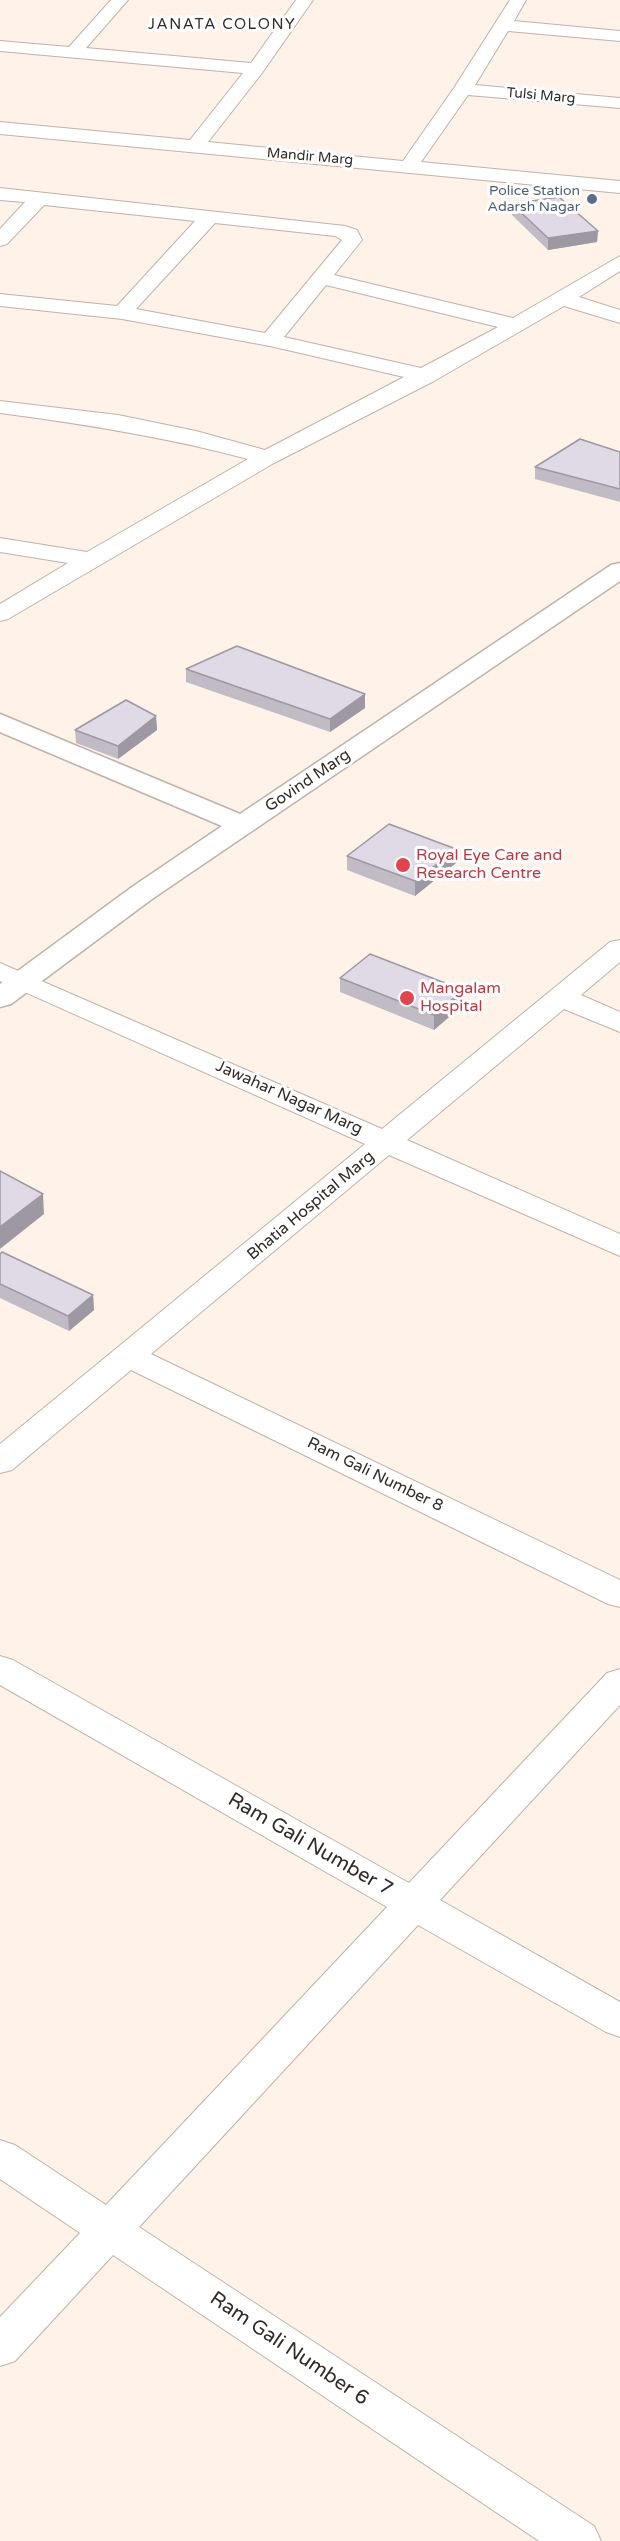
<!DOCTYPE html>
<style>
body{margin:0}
canvas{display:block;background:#fff2e9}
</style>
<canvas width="620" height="2541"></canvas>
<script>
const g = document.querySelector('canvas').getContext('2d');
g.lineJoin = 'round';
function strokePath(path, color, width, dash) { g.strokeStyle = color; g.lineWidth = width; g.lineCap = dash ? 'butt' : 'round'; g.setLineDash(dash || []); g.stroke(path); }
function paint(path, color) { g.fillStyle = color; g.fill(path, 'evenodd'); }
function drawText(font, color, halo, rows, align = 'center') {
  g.font = font + ' "Varela Round",sans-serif'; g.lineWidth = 6; g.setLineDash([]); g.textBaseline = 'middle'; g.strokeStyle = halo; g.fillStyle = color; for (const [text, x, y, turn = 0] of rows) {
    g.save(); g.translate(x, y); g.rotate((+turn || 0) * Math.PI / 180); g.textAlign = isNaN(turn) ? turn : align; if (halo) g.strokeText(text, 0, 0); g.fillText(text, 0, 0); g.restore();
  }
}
const street = new Path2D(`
 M111,0H128L86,48L251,63L296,0H313L262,73L208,142L403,161L454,88L510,0H526L514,21L620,31V41L508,31L475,85L620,98V108L468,95L421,162L620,181V193L0,134V122L190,140L243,73L0,51V41L69,47Z
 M0,188L345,226L357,230L362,240L334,275L513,318L620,256V271L579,297L620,310V323L564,306L434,381L274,463L8,619L0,621V604L68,563L0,552V538L87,552L248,459C166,437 84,424 0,413V401L118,415L196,431L265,450L404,377L270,346L122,319L0,306V294L117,306L195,221L44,205L7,244L0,246V229L25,202L0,200ZM215,223L335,236L342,240L265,333L136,309ZM326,285L498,327L421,368L284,337Z
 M620,940V962L581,995L620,1012V1032L564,1009L407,1140L620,1234V1256L389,1155L151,1354L620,1580V1607L608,1604L131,1370L12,1470L0,1473V1444L365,1144L0,981V963L382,1129L610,942Z
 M0,1656L13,1660L409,1883L607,1673L620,1669V1705L440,1900L620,2002V2037L606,2032L418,1925L139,2227L594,2526L601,2541H539L113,2255L15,2361L0,2366V2317L80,2233L0,2179V2140L15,2145L106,2205L387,1907L0,1685Z`);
const secondary = new Path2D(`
 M620,563V581L152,899L11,1004L0,1007V984L132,887L222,826L0,732V714L240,814L611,565Z`);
strokePath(street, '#bfb2aa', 2);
strokePath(secondary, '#bfb2aa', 3);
paint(street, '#fff');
paint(secondary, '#fff');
paint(new Path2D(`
 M512,204L598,231L597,242L548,250L512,215Z
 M620,452V502L535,479V467Z
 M186,669L365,694V708L330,732L186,682Z
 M156,716L157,730L118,759L76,743L75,730Z
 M347,856L456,863L415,896L347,870Z
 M340,978L463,990V1005L434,1030L340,992Z
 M0,1254L93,1295L94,1310L69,1331L0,1298Z`), '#c1bbc6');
paint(new Path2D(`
 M598,231L597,242L548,250V238Z
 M365,694V708L330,732V719Z
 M156,716L157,730L118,759V746Z
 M456,849V863L415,896V881Z
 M463,990V1005L434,1030V1015Z
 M43,1194L44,1214L0,1249V1227Z
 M93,1295L94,1310L69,1331L68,1316Z`), '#9d98a1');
const building = new Path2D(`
 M559,197L598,231L548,238L512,204Z
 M580,439L620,452V489L535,467Z
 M237,646L365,694L330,719L186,669Z
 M126,700L156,716L118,746L75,730Z
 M389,824L456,849L415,881L347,856Z
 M370,954L463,990L434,1015L340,978Z
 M0,1171L43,1194L0,1227Z
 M2,1252L93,1295L68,1316L0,1284V1254Z`);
paint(building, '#e0d9e6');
strokePath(building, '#9d98a1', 1.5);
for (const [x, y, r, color] of [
 [592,199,6,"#5c6f8a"],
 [403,865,8,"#e0444e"],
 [407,998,8,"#e0444e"]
]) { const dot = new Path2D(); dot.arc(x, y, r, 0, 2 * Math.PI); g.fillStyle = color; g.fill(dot); strokePath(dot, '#fff', 2); }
drawText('14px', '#302b28', '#fff', [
 ["Tulsi Marg",541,96,5],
 ["Mandir Marg",310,157,5]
]);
drawText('14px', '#4e5e75', '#fff', [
 ["Police Station",580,191],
 ["Adarsh Nagar",580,207]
], 'right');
g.letterSpacing = '1.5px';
drawText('15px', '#302b28', '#fff', [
 ["JANATA COLONY",222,25]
]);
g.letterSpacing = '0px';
drawText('16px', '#302b28', '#fff', [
 ["Govind Marg",308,781,-34],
 ["Jawahar Nagar Marg",289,1098,24],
 ["Bhatia Hospital Marg",311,1206,-40],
 ["Ram Gali Number 8",375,1475,26]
]);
drawText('16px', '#be3a42', '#fff', [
 ["Royal Eye Care and",416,856],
 ["Research Centre",416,874],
 ["Mangalam",420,989],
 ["Hospital",420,1007]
], 'left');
drawText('20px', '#302b28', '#fff', [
 ["Ram Gali Number 7",310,1845,30],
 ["Ram Gali Number 6",289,2349,34]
]);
</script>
